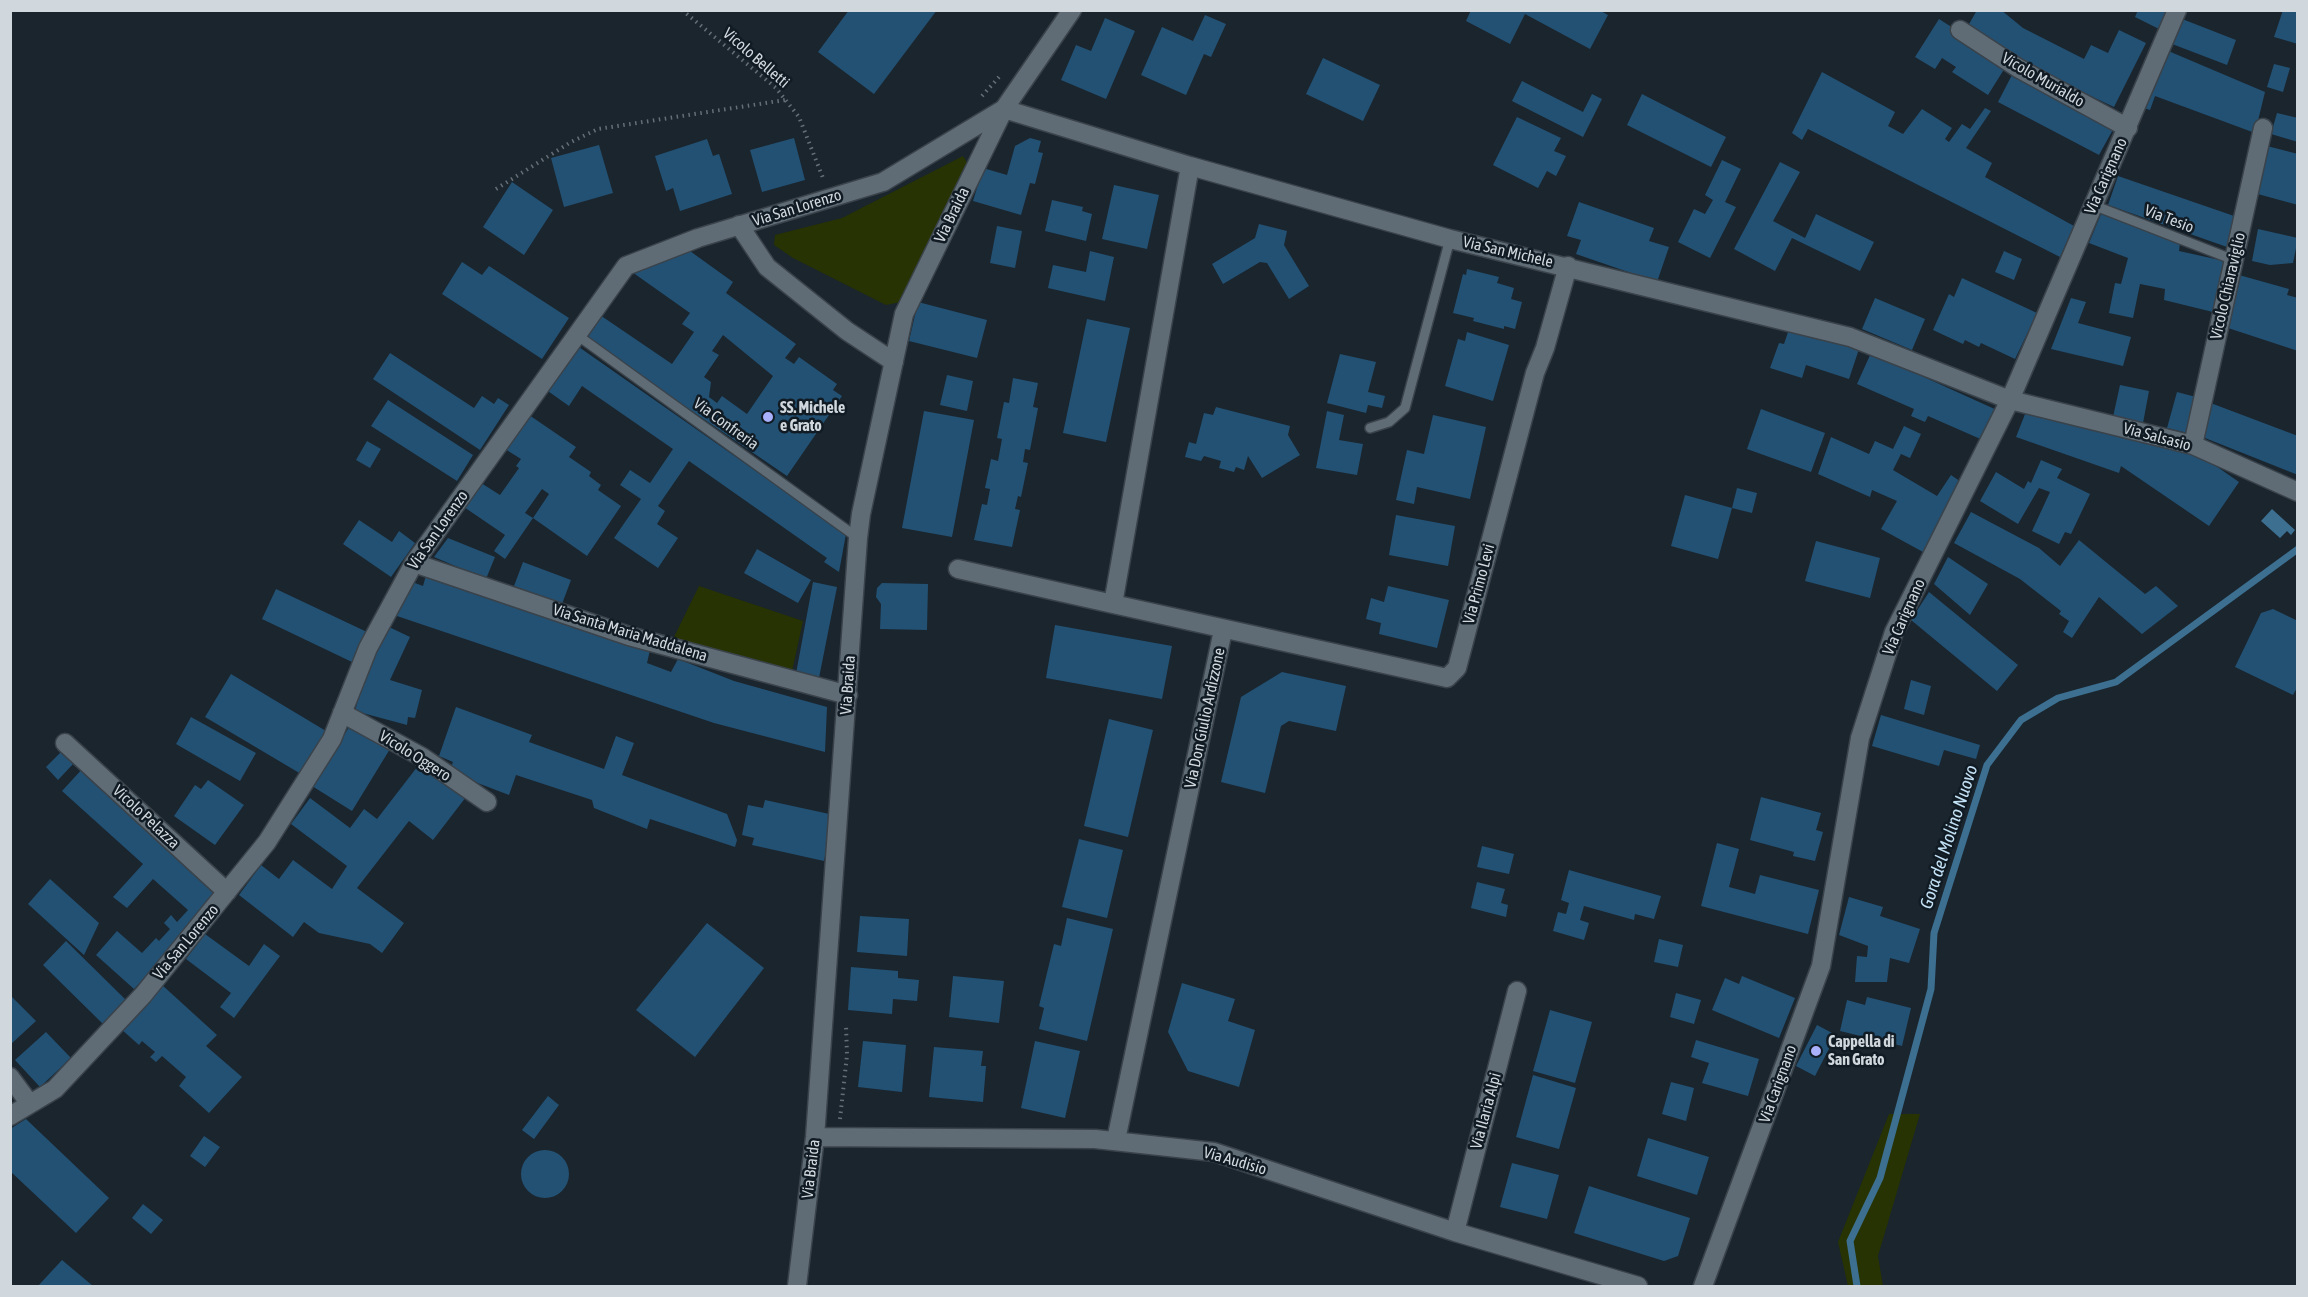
<!DOCTYPE html>
<style>
body{margin:0}
#map{position:relative;width:2308px;height:1297px;overflow:hidden;background:#1a252e;font-family:"Asap Condensed",sans-serif}
canvas{display:block}
.frame{position:absolute;inset:0;border:12px solid #d0d7dd;pointer-events:none}
</style>
<div id="map">
<canvas width="2308" height="1297"></canvas>
<div class="frame"></div>
</div>
<script>
const g = document.querySelector('canvas').getContext('2d');
g.lineJoin = 'round';
function paint(path, color) { g.fillStyle = color; g.fill(path, 'evenodd'); }
function strokePath(path, color, width, dash) { g.strokeStyle = color; g.lineWidth = width; g.lineCap = dash ? 'butt' : 'round'; g.setLineDash(dash || []); g.stroke(path); }
function drawText(font, color, halo, rows, align = 'center') {
  g.font = font + ' "Asap Condensed",sans-serif'; g.lineWidth = 5; g.setLineDash([]); g.textBaseline = 'middle'; g.strokeStyle = halo; g.fillStyle = color; for (const [text, x, y, turn = 0] of rows) {
    g.save(); g.translate(x, y); g.rotate((+turn || 0) * Math.PI / 180); g.textAlign = isNaN(turn) ? turn : align; if (halo) g.strokeText(text, 0, 0); g.fillText(text, 0, 0); g.restore();
  }
}
paint(new Path2D(`
 M963,156L970,167L901,302L886,305L793,258L774,245L775,235L842,218Z
 M699,586L803,621L791,676L672,641Z
 M1889,1114H1920L1878,1256L1883,1286H1848L1838,1242Z`), '#273302');
paint(new Path2D(`
 M2272,509L2295,530L2291,535L2287,531L2280,538L2261,521Z`), '#3c6f90');
strokePath(new Path2D(`
 M1857,1286L1850,1241L1880,1178L1931,989L1934,933L1987,765L2021,720L2058,698L2116,682L2298,549`), '#3c6f90', 7);
paint(new Path2D(`
 M849,10H937L874,94L818,52Z
 M1471,10H1599L1608,15L1590,49L1525,14L1510,44L1466,21Z
 M1977,10H2001L2023,28L2084,59L2091,45L2108,53L2119,30L2146,43L2114,107L2006,56L1968,26Z
 M2138,10H2169L2161,30L2135,17Z
 M2283,10H2298V44L2274,37Z
 M1205,15L1226,24L1211,57L1204,54L1186,95L1141,75L1162,27L1193,41Z
 M2177,17L2236,40L2227,65L2167,42Z
 M1105,18L1135,31L1106,99L1061,80L1076,45L1091,51Z
 M1939,19L2008,63L1988,95L1952,72L1956,67L1942,58L1935,69L1915,57Z
 M2166,50L2265,92L2255,133L2155,96L2150,110L2144,108Z
 M1323,58L1380,85L1363,121L1306,94Z
 M2274,64L2290,68L2283,92L2267,87Z
 M2014,71L2116,124L2099,155L1998,102Z
 M1822,72L1895,112L1888,126L1903,134L1922,109L1952,128L1945,139L1949,142L1962,124L1970,129L1985,108L1991,111L1966,148L1992,163L1985,177L2074,226L2060,257L1808,129L1802,140L1792,133Z
 M1522,81L1583,112L1592,94L1602,99L1583,137L1512,101Z
 M1642,94L1726,137L1711,167L1627,125Z
 M2277,113L2298,118V142L2271,134Z
 M1517,117L1561,138L1554,151L1566,156L1556,176L1547,171L1538,188L1493,165Z
 M794,138L805,180L762,192L750,150Z
 M1030,138L1041,141L1038,152L1043,153L1035,184L1030,183L1021,215L973,201L983,168L1007,175L1015,146Z
 M707,139L713,156L719,154L732,194L680,211L673,188L666,191L655,156Z
 M599,145L613,193L564,207L551,158Z
 M2267,146L2298,154V205L2254,193Z
 M1722,160L1741,169L1725,202L1736,207L1710,258L1678,242L1694,209L1705,214L1713,200L1705,195Z
 M1780,162L1800,172L1773,221L1805,238L1816,214L1874,242L1860,271L1792,238L1775,271L1734,249Z
 M2118,176L2237,217L2227,247L2108,205Z
 M512,182L553,210L524,255L483,227Z
 M1114,185L1159,195L1147,249L1102,239Z
 M1052,200L1083,207L1082,211L1092,214L1086,241L1045,231Z
 M1579,202L1654,228L1649,241L1669,247L1657,282L1576,254L1581,240L1567,236Z
 M2101,214L2180,243L2179,251L2229,262L2217,313L2164,300L2165,289L2140,284L2133,318L2109,313L2115,283L2121,284L2128,258L2089,243Z
 M1259,224L1287,231L1284,245L1309,286L1289,299L1267,263L1260,262L1223,284L1212,264L1255,238Z
 M997,226L1022,231L1015,268L990,263Z
 M2258,229L2298,238L2293,263L2270,265L2252,261Z
 M683,246L733,282L726,293L796,344L785,358L794,364L799,357L837,384L833,390L842,396L787,476L582,336L597,313L672,364L694,332L682,324L690,313L632,272ZM723,335L773,376L747,414L722,396L717,403L709,397L711,382L704,377L719,355L712,351Z
 M1090,251L1114,257L1105,301L1048,288L1053,265L1086,272Z
 M2004,251L2022,259L2014,280L1995,272Z
 M462,262L482,275L489,266L569,318L542,359L442,294Z
 M1467,269L1499,277L1497,283L1514,288L1511,299L1522,302L1515,329L1504,326V329L1473,321L1474,318L1453,313L1463,274L1466,275Z
 M2239,275L2289,289L2287,295L2298,298V351L2225,327Z
 M1962,278L2037,313L2015,359L1981,343L1979,347L1965,340L1963,344L1933,330L1949,294L1954,297Z
 M1875,298L1925,319L1912,350L1862,329Z
 M2071,298L2086,302L2078,323L2131,337L2123,366L2051,349Z
 M918,302L987,320L977,358L909,341Z
 M1087,319L1130,328L1106,442L1063,433Z
 M1791,323L1860,346L1849,379L1806,365L1802,378L1770,368L1779,343L1784,344Z
 M1467,332L1509,345L1493,401L1445,386L1458,339L1465,341Z
 M576,345L846,534L839,572L824,562L827,558L689,461L658,506L665,511L657,524L678,538L658,568L614,538L641,499L620,485L630,470L650,483L673,449L582,386L569,406L545,389Z
 M390,353L474,408L482,396L494,404L498,398L509,405L480,450L373,379Z
 M1871,353L1999,411L1985,441L1928,416L1925,422L1911,416L1914,409L1857,384Z
 M1340,354L1376,362L1368,392L1385,396L1382,408L1368,405L1366,413L1327,403Z
 M947,375L973,381L967,411L940,405Z
 M1013,378L1038,383L1033,407L1038,408L1030,450L1025,449L1023,462L1028,463L1021,497L1018,496L1015,509L1020,510L1012,547L974,540L982,504L987,505L990,489L985,488L991,459L998,461L1002,439L997,438L1004,402L1009,403Z
 M2120,385L2149,391L2143,423L2113,417Z
 M2177,392L2196,397L2187,433L2167,428Z
 M388,400L473,455L457,481L371,426Z
 M2208,402L2298,436V475L2200,436Z
 M1216,407L1290,426L1288,435L1300,455L1262,478L1248,456L1244,470L1236,467L1234,472L1219,468L1221,461L1204,456L1201,461L1185,457L1189,442L1196,444L1204,413L1213,415Z
 M1761,409L1825,433L1811,472L1747,449Z
 M2027,409L2190,448L2239,482L2209,526L2121,466L2119,473L2016,437Z
 M924,411L974,420L952,537L902,528Z
 M1327,411L1344,415L1339,440L1363,444L1357,475L1316,468Z
 M529,415L576,447L569,457L591,472L589,476L601,485L598,490L621,506L587,556L533,518L549,494L542,489L525,513L533,518L505,559L494,551L505,535L461,505L478,481L500,495L519,468L516,466L521,459L505,449Z
 M1433,415L1486,427L1470,499L1417,487L1414,504L1396,500L1407,450L1424,454Z
 M1904,426L1921,434L1910,458L1901,454L1893,470L1937,496L1951,475L1964,484L1923,552L1881,529L1897,501L1872,490L1870,497L1818,474L1831,437L1869,454L1875,441L1893,449Z
 M367,441L381,449L370,468L356,460Z
 M2041,460L2062,469L2057,478L2090,494L2071,534L2065,532L2059,544L2032,531L2050,492L2039,488L2018,524L1980,501L1996,472L2024,489L2028,481L2031,483Z
 M1737,488L1757,493L1752,513L1732,508Z
 M1685,495L1732,508L1718,559L1671,546Z
 M1971,512L2039,548L2060,566L2079,540L2145,594L2156,586L2178,606L2142,634L2099,597L2072,638L2063,632L2069,621L2059,614L2061,611L2020,579L1954,543Z
 M1396,515L1455,526L1448,566L1389,555Z
 M359,520L392,542L399,531L415,543L391,577L343,544Z
 M448,538L495,557L486,579L434,557Z
 M1816,541L1880,558L1870,598L1805,581Z
 M757,549L811,580L798,603L744,573Z
 M1948,557L1988,584L1970,615L1934,584Z
 M523,562L571,580L562,604L514,586Z
 M427,572L650,650L647,663L671,672L678,659L734,681L827,707L825,752L714,723L394,615L407,580L423,586Z
 M813,582L837,587L818,683L795,679Z
 M882,583L928,584L927,630L880,629L881,604L876,597L877,588Z
 M1388,586L1449,600L1437,648L1379,634L1381,623L1366,619L1371,598L1384,602Z
 M276,589L367,632L352,662L262,619Z
 M1929,592L2018,665L1997,691L1911,620Z
 M2273,609L2298,621V686L2293,695L2235,667L2261,613Z
 M1055,625L1172,646L1162,699L1046,678Z
 M389,627L410,637L390,680L422,690L415,718L408,717L407,725L355,711L364,677Z
 M1282,672L1346,686L1336,731L1289,721L1281,726L1265,793L1221,782L1241,697Z
 M231,674L326,731L301,774L205,717Z
 M1911,680L1931,686L1924,715L1904,709Z
 M456,707L532,735L529,742L604,769L616,736L634,743L622,775L727,814L737,840L735,847L650,819L647,829L594,808L592,800L516,775L509,795L449,772L453,762L439,756Z
 M1881,715L1980,745L1976,759L1944,750L1939,766L1872,746Z
 M191,717L256,753L240,781L176,744Z
 M1109,719L1153,730L1128,837L1084,826Z
 M351,724L390,749L352,811L312,786Z
 M62,751L74,763L58,780L46,767Z
 M421,762L466,797L433,840L409,821L357,888L404,923L382,953L370,944L319,933L304,922L293,937L239,895L261,865L279,879L293,860L332,889L347,866L291,824L310,798L350,828L364,809L377,819Z
 M84,767L222,893L134,989L96,955L117,931L142,953L156,938L159,941L170,929L164,923L171,915L177,922L188,910L153,879L127,908L113,897L143,864L62,791Z
 M208,780L244,805L215,845L174,816L195,785L201,789Z
 M1761,797L1821,813L1816,830L1823,832L1815,861L1793,856L1794,852L1750,840Z
 M765,800L834,815L824,861L752,845L754,838L742,835L748,805L763,808Z
 M1079,839L1123,850L1107,918L1062,907Z
 M1717,843L1739,849L1729,887L1755,894L1760,875L1819,890L1808,934L1701,906Z
 M1482,846L1514,854L1509,874L1477,867Z
 M1569,870L1661,896L1654,919L1635,914L1634,920L1584,906L1580,920L1589,923L1584,940L1553,931L1558,912L1566,914L1569,903L1561,900Z
 M50,879L99,923L84,955L28,904Z
 M1477,882L1505,889L1501,903L1508,905L1506,917L1471,908Z
 M1849,897L1883,907L1880,916L1920,929L1909,963L1890,958L1887,982H1855L1857,956L1867,957L1868,946L1839,935Z
 M860,916L909,919L907,956L857,952Z
 M1067,918L1113,929L1087,1041L1039,1029L1044,1008L1039,1006L1054,944L1061,946Z
 M707,923L764,968L695,1057L636,1010Z
 M205,934L249,966L264,944L280,956L234,1018L220,1007L231,993L186,959Z
 M1659,939L1683,945L1678,967L1654,962Z
 M66,941L126,1000L103,1024L43,965Z
 M851,967L898,971V978L919,980L917,1001L893,999L892,1014L848,1010Z
 M953,976L1004,981L999,1023L949,1017Z
 M1742,976L1795,998L1779,1038L1712,1010L1725,978L1739,984Z
 M1182,983L1235,999L1228,1021L1255,1030L1239,1087L1188,1071L1168,1032Z
 M161,984L217,1035L206,1046L242,1077L209,1113L179,1086L186,1077L162,1056L156,1062L150,1057L155,1052L142,1041L139,1045L121,1029Z
 M1676,993L1701,1000L1694,1024L1670,1017Z
 M10,995L36,1021L10,1045Z
 M1867,997L1911,1008L1902,1046L1840,1031L1847,1000L1865,1005Z
 M1550,1010L1592,1022L1575,1083L1533,1071Z
 M1817,1025L1836,1035L1815,1076L1796,1066Z
 M46,1032L71,1058L40,1087L15,1060Z
 M1696,1040L1759,1059L1748,1096L1702,1083L1709,1063L1691,1057Z
 M863,1041L906,1045L902,1092L858,1087Z
 M1035,1041L1080,1051L1065,1118L1021,1108Z
 M934,1047L983,1051L981,1066H986L983,1102L929,1097Z
 M1533,1075L1576,1088L1559,1149L1516,1137Z
 M1671,1082L1694,1088L1686,1121L1662,1114Z
 M548,1096L559,1105L534,1139L522,1130Z
 M26,1119L109,1198L76,1233L10,1171V1129Z
 M204,1136L220,1147L205,1167L190,1156Z
 M1648,1138L1709,1157L1697,1195L1637,1176Z
 M521 1174a24 24 0 1 1 48 0a24 24 0 1 1-48 0Z
 M1512,1163L1559,1175L1547,1219L1500,1207Z
 M1589,1186L1690,1218L1678,1256L1664,1261L1574,1233Z
 M143,1204L163,1220L151,1234L132,1218Z
 M62,1260L93,1286H38Z`), '#235173');
const service = new Path2D(`
 M2093,205L2234,260
 M577,335L858,538
 M1370,428L1389,422L1405,408L1450,239`);
const minor = new Path2D(`
 M1960,30L2018,68L2128,128
 M1004,109L1190,166L1450,239L1850,337L2010,400L2193,445L2298,492
 M1190,166L1113,604L1447,678L1457,668L1535,373L1545,348L1568,266
 M739,225L767,267L847,331L894,362
 M2193,445L2263,128
 M414,563L629,636L848,695
 M958,569L1113,604
 M342,713L422,757L487,802
 M65,743L227,892
 M10,1077L30,1104
 M10,1116L55,1089L143,995L267,842L332,739L368,648L414,563L626,266L698,238L883,182L1004,109
 M815,1137L1095,1139L1214,1152L1455,1232L1638,1286
 M1116,1140L1223,630
 M1455,1232L1517,991
 M797,1286L815,1137L858,538L861,514L904,314L1004,109L1072,10
 M1703,1286L1821,966L1860,738L1894,632L2010,400L2177,10`);
strokePath(service, '#3a424a', 12);
strokePath(minor, '#3a424a', 21);
strokePath(new Path2D(`
 M682,10L776,88L799,117L823,178
 M982,96L999,77
 M496,189L571,142L598,129L785,100
 M840,1119L847,1055L846,1025`), '#666f77', 4, [1.5, 4.5]);
strokePath(service, '#5f6c76', 9);
strokePath(minor, '#5f6c76', 18);
for (const [x, y, r, color] of [
 [768,417,6,"#a9b0fc"],
 [1816,1051,6,"#a9b0fc"]
]) { const dot = new Path2D(); dot.arc(x, y, r, 0, 2 * Math.PI); g.fillStyle = color; g.fill(dot); strokePath(dot, '#111b24', 2); }
drawText('16px', '#d0d7dd', '#111b24', [
 ["Vicolo Belletti",756,58,41],
 ["Vicolo Murialdo",2043,80,30],
 ["Via Carignano",2106,176,-66],
 ["Via San Lorenzo",797,208,-17],
 ["Via Braida",952,215,-64],
 ["Via Tesio",2169,219,21],
 ["Via San Michele",1508,252,13],
 ["Vicolo Chiaraviglio",2228,286,-77],
 ["Via Confreria",726,424,36],
 ["Via Salsasio",2157,437,15],
 ["Via San Lorenzo",438,530,-55],
 ["Via Primo Levi",1479,584,-75],
 ["Via Carignano",1904,617,-66],
 ["Via Santa Maria Maddalena",630,633,17],
 ["Via Braida",848,685,-86],
 ["Via Don Giulio Ardizzone",1205,718,-78],
 ["Vicolo Oggero",415,756,32],
 ["Vicolo Pelazza",146,817,43],
 ["Via San Lorenzo",186,942,-50],
 ["Via Carignano",1778,1084,-70],
 ["Via Ilaria Alpi",1486,1111,-75],
 ["Via Audisio",1235,1161,16],
 ["Via Braida",811,1169,-83]
]);
drawText('bold 16px', '#d0d7dd', '#111b24', [
 ["SS. Michele",780,408],
 ["e Grato",780,426],
 ["Cappella di",1828,1042],
 ["San Grato",1828,1060]
], 'left');
drawText('italic 18px', '#c4e2f6', '#111b24', [
 ["Gora del Molino Nuovo",1949,837,-72]
]);
</script>
